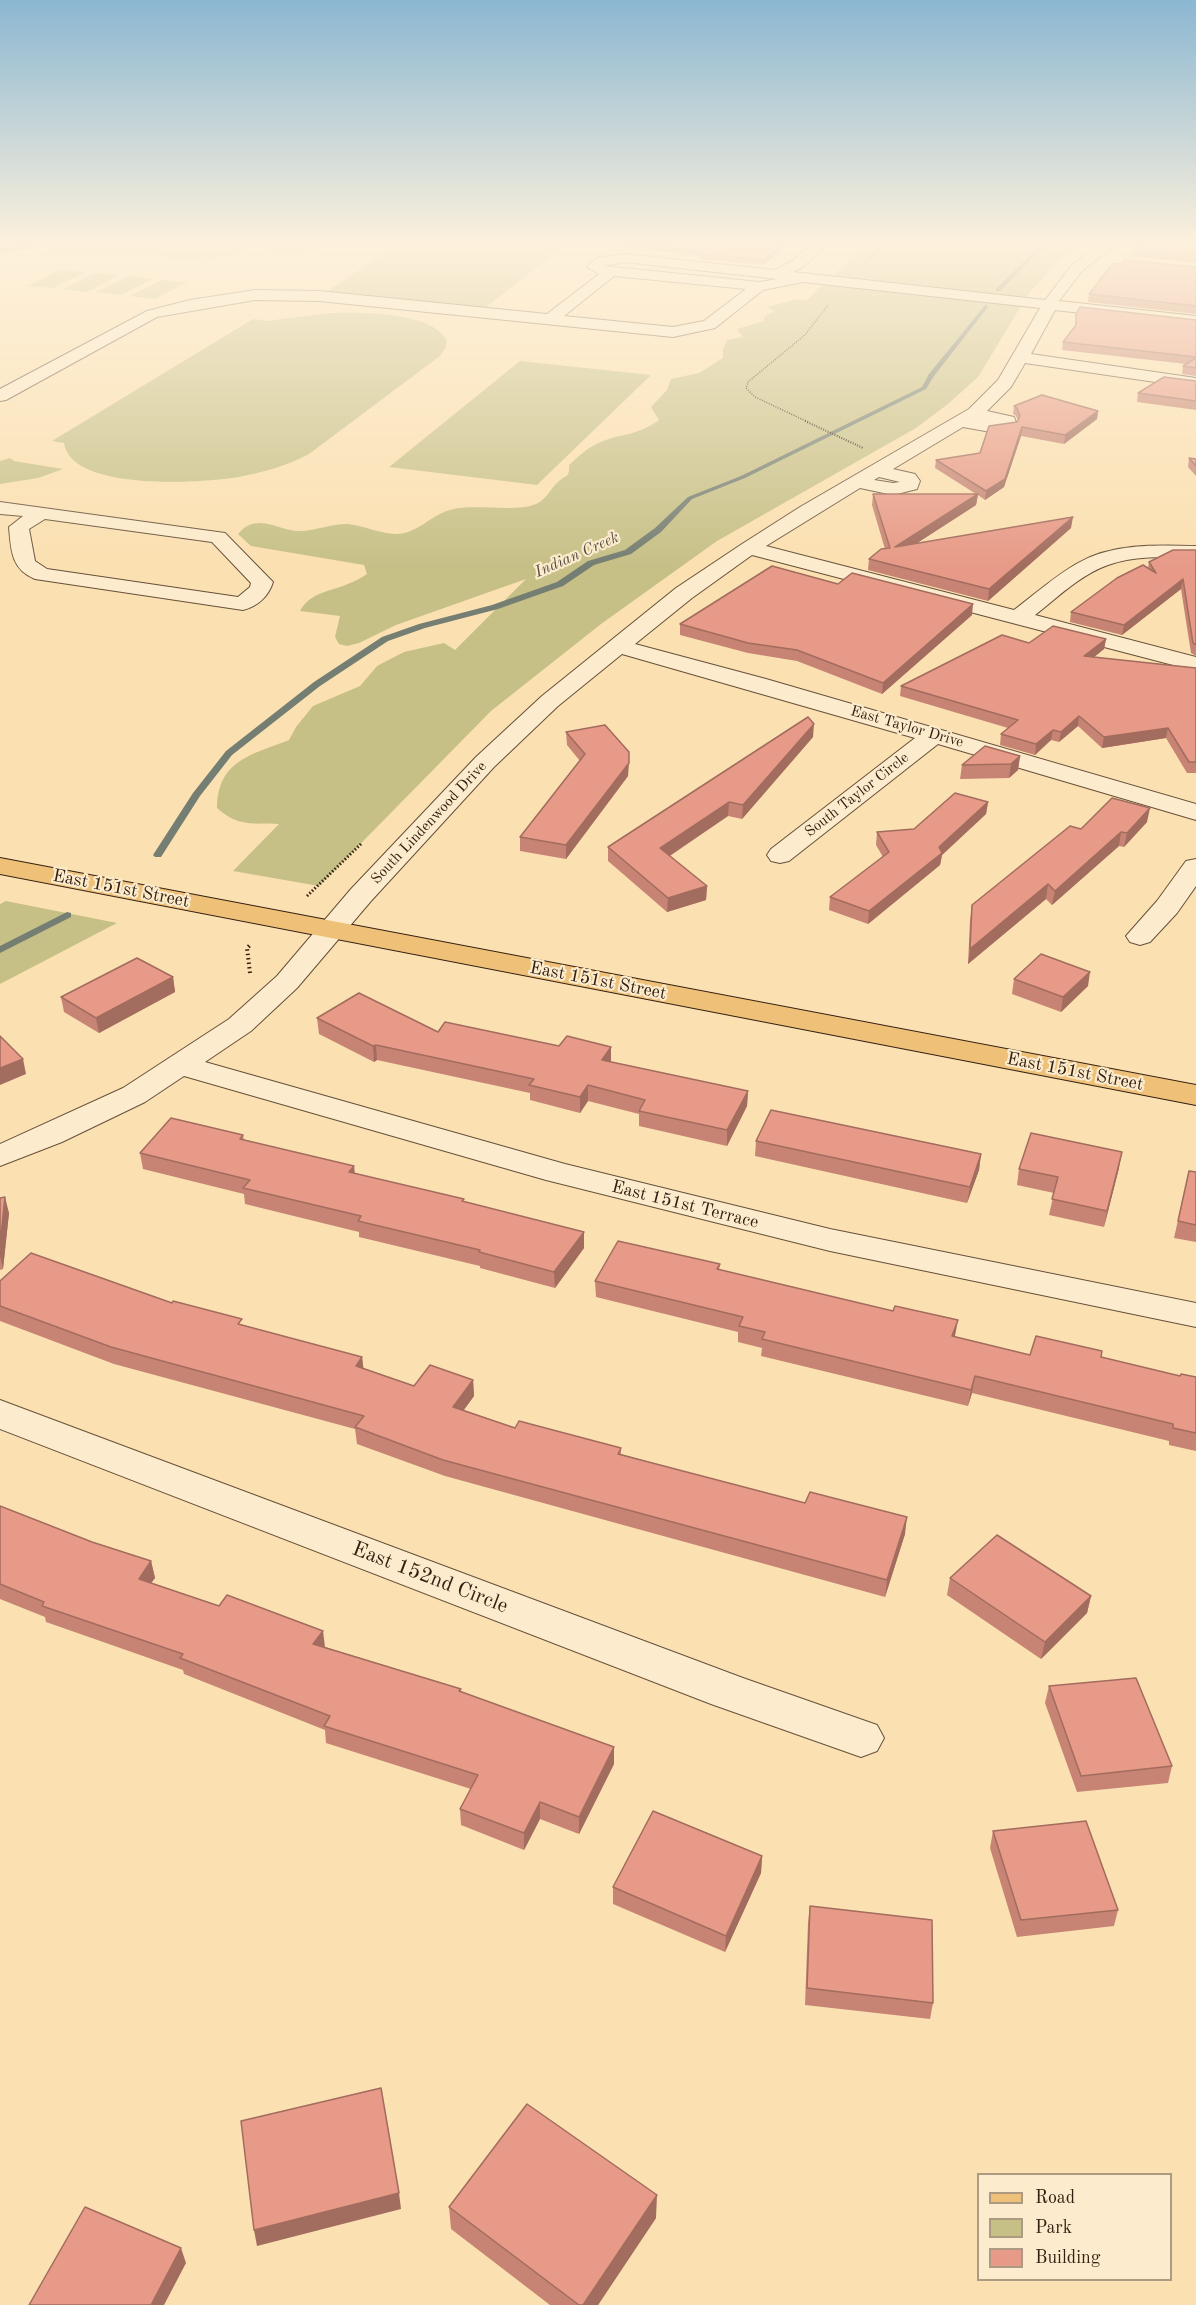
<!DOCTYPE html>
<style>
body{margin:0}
#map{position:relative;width:1196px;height:2305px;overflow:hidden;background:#fbe0b1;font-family:"Old Standard TT",serif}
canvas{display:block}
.legend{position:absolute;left:977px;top:2173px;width:195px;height:108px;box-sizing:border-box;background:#fcebcc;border:2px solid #ac9a82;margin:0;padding:8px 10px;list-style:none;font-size:18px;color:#342012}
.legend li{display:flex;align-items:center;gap:12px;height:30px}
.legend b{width:30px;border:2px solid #ac9a82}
</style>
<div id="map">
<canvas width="1196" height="2305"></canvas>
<ul class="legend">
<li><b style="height:8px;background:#eec078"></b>Road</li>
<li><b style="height:16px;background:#c6c087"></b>Park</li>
<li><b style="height:16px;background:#e79a87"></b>Building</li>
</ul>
</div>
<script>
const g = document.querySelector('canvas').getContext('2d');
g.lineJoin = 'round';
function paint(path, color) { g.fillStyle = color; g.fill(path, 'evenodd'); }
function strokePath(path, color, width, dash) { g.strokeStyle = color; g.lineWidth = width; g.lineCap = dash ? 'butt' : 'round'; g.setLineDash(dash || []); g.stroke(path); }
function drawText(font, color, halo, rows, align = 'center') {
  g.font = font + ' "Old Standard TT",serif'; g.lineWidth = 4.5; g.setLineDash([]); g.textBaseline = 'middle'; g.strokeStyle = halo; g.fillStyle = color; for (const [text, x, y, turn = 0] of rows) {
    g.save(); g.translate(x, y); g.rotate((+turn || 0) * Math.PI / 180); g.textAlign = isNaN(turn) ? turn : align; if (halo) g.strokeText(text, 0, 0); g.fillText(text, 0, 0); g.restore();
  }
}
paint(new Path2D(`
 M6,244H247L241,245V252L232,256L177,259L133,251L108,256L62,255L48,250L50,247H45L0,255V245Z
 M256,244H338L290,255L272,254L269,249Z
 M398,244H566L484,309L323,294Z
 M866,244H1080L1060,260L1029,293L978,377L948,404L916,428L717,541L601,624L491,711L319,886L233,871L279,824C253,823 238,827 217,808C218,760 251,755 289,740L296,727L313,706L360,686L377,666L404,652L444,643L455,650L526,579L396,625L359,643L347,646L339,644L335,637L340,616L300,611C311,591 331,592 350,583C356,581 362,577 367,574L364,565L251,546L238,534C258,510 280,533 302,531C317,530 331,524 347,524C363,525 380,534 396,534C417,534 431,515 450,510C473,503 515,513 536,504C547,499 550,489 558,482C566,475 570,477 569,465C579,456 588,447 601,442C624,432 635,437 659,420L651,407L667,390L671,379L699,373L723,358V349L727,340L743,337L737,329L764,321V317L774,311L767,307L797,299L807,300Z
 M61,269L86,272L53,288L28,286Z
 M94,273L119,275L87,292L62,289Z
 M128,276L153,279L121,295L96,292Z
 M161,280L187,282L156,299L130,296Z
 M330,313C359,312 433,311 447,341L446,347L440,356L309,454C287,466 263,472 239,477C203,483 71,492 64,443L52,441L253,319L267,321Z
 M520,361L651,375L537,485L389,467Z
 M10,458L14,461L63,469L38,478L0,484V461Z
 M6,901L117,923L0,984V904Z`), '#c6c087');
paint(new Path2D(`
 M29,244H42L0,253V249Z
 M1041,244H1046L1000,291H996V289Z
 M986,304L988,307L934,376L926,389L745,478L692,499L661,532L631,554L594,565L563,586L498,609L425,628L388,641L320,686L232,755L200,796L161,857H155L153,855L193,793L226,751L314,682L382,637L419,624L492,605L557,582L588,561L625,550L655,528L688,497L741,476L922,387L929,374Z
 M67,912L71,913V917L0,953V946Z`), '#747e72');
const minor = new Path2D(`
 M811,244H827L804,266L793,272L1045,300L1072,265L1100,244H1117L1082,271L1059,301L1196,316V326L1055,310L1031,354L1196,378V388L1025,363L1011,387L987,411L1014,417L1017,425L1014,429L996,433L963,427L893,469L915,474L920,481L917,489L893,495L860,488L766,546L1014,610C1035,594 1055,576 1078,563C1113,543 1157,545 1196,546V558C1167,557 1135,555 1108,565C1080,575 1057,598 1035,615L1196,657V671L752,555L692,598L635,644L766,679L1196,804V820L938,744L789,861L780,863L771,861L767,855L771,849L915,738L622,654L558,706L494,767L371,901L297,988L251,1031L205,1062L565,1164L830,1229L1196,1303V1327L830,1251L546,1180L184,1076L145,1102L62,1142L0,1166V1144L123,1088L229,1019L277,976L351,889L476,757L542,696L676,588L742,544L800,507L969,409L998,380L1040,308L803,282L763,290L715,328L673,337L319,301L255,300L157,317L6,400L0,401V389L147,311L190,300L255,290L319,291L547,314L599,274L587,267L597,258L624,254L775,270L794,260ZM624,262L778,279L759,282L604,266ZM614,276L746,289L704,321L673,327L564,316ZM879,477L900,482L893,483L874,480Z
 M0,502L225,533L269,578L273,582C269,596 257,607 243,610L35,579C11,569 11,550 9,527L23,516L0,514ZM45,519L212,542L251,583L250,587L238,597L47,569L35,561L29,529Z
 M1196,859V886L1177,913L1150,942L1140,945L1130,942L1126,936L1157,901L1186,861Z
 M0,1400L743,1678L877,1725L884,1738L877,1751L861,1757L711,1704L0,1429Z`);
const major = new Path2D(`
 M0,858L1196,1085V1105L0,874Z`);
strokePath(minor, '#66503a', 2);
strokePath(major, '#342012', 2);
strokePath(new Path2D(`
 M869,259L883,244
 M808,422L755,397L746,388L748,382L805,335L828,305`), '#342012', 1.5, [1, 1.5]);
strokePath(new Path2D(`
 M805,421L863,448`), '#342012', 2, [1, 1.5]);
strokePath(new Path2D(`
 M307,896L362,843`), '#342012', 3, [1.5, 2]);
strokePath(new Path2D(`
 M250,973L247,948L251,944`), '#342012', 4, [1.5, 3]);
paint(minor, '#fcebcc');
paint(major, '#eec078');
paint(new Path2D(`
 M625,244H787L764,265L698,259L699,255L625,248Z
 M1196,244V263L1132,256L1133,249Z
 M1196,267V314L1088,302L1089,294Z
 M1076,314L1196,320V376L1182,374L1183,366L1186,364L1062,350L1063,342L1075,326Z
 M1196,381V410L1137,402L1138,393Z
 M1014,406L1098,411L1097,419L1064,444L1021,436L1004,487L985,500L978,495L976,505L917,543L1071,528L988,601L868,570L869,559L885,549L872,505L873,494H976L935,468L936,460L980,453L1017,422L1018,421L1016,416L1013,414Z
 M1189,458L1196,459V476L1188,467Z
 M1196,550V656L1191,653L1181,589L1122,635L1070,622L1071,612L1148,568L1149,562Z
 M838,584L972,615L882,694L797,661L748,653L680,635V624Z
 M1106,639L1104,649L1094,657L1196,668V665V773H1187L1166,738L1102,748L1078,726L1059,742L1051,740L1035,755L1000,745L1001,734L1008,728L900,696L901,686L1029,643Z
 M566,732L628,776L566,859L520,851V837L580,761L567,745Z
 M813,737L742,819L728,816L670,856L707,886L706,900L667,912L608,861V847Z
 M1020,756L1018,770L1009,778L960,779L962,765Z
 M988,802L986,814L942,855L940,865L868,924L829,910L830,897L883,857L876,845L877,832L914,829Z
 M1147,822L1124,847L1119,846L1052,905L1046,899L968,964L970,920L972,905L1081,829Z
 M173,977L175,992L99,1033L64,1012L61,997Z
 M1014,979L1088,986L1061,1012L1012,994Z
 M317,1018L438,1032L611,1062L748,1091L747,1106L727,1146L639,1126V1114L588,1101L580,1113L530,1100V1093L377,1060L374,1062L319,1034Z
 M243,1135L244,1140L355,1174L464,1201L584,1248L555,1288L480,1268V1266L359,1237V1232L245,1204L244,1194L143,1169L140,1153Z
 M756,1141L981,1154L979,1170L967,1203L755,1156Z
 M1119,1168L1104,1227L1049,1215L1054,1193L1017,1185L1019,1169Z
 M1189,1171L1196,1172V1242L1174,1238Z
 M0,1198L9,1213L3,1269L0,1270Z
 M720,1264L719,1270L955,1337L1030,1355L1101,1357L1180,1376L1196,1377V1451L1169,1445V1441L972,1393L968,1406L761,1356L762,1348L738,1342V1332L596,1297L595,1281Z
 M0,1281L172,1303L243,1325L362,1357L363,1368L414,1386L473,1380L474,1396L464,1410L515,1428L621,1448V1454L905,1534L885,1597L445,1476L357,1444L355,1429L114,1364L0,1321Z
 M0,1506L92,1542L151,1561L155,1578L151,1583L325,1647L461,1689V1692L614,1764L579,1834L540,1819L524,1850L461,1825L460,1809L471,1789L326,1743L325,1730L184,1674L183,1670L46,1622L45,1617L0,1599Z
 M950,1578L1091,1596L1087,1613L1041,1659L947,1595Z
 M1049,1686L1172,1766L1168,1783L1077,1792L1045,1703Z
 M993,1831L1118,1910L1114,1926L1017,1937L990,1848Z
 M762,1856L761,1873L725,1952L613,1904V1887Z
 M810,1906L933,2003L930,2019L805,2005L808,1923Z
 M449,2207L656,2218L598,2305H550L451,2229Z`), '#c78474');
paint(new Path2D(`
 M782,244H787L764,265V260Z
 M1098,411L1097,419L1064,444L1065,435Z
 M1022,427L1021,436L1004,487L985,500L986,491Z
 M978,494L976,505L894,558L895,547Z
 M1073,517L1071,528L988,601L989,589Z
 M1183,579L1181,589L1122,635L1124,625Z
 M973,604L972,615L882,694L883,683Z
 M1106,639L1104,649L1083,666L1084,656Z
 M1079,716L1078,726L1059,742L1061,732Z
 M814,724L813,737L742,819L743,805Z
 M1168,728L1166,738L1102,748L1104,737Z
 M1053,730L1051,740L1035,755L1036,744Z
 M1020,756L1018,770L1009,778L1011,764Z
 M629,763L628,776L566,859V845Z
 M729,802L728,816L660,862V848Z
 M988,802L986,814L942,855L940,865L868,924L869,911Z
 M1150,808L1147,822L1124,847L1127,833Z
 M1121,832L1119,846L1052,905L1055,891Z
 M1048,884L1046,899L968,964L970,949Z
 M707,886L706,900L667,912L668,898Z
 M1090,972L1088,986L1061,1012L1063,997Z
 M173,977L175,992L99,1033L96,1018Z
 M376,1045L377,1060L374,1062L373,1046Z
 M611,1047V1063L602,1060Z
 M23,1059L26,1074L0,1085V1068Z
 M588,1085V1101L580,1113V1097Z
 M748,1091L747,1106L727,1146V1130Z
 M1122,1152L1119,1168L1104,1227L1107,1211Z
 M981,1154L979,1170L967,1203L970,1187Z
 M354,1166L356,1182L349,1172Z
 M5,1197L9,1213L3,1269L0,1256V1246Z
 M584,1232V1248L555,1288L554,1272Z
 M958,1320L955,1336L950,1353L952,1336Z
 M362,1357L364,1373L356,1366Z
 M975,1376L972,1393L968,1406L971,1390Z
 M473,1380L474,1396L454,1423L453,1407Z
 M907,1517L905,1534L885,1597L887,1580Z
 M151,1561L155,1578L142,1595L139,1579Z
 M1091,1596L1087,1613L1041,1659L1045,1642Z
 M323,1631L325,1647L313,1644Z
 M614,1747V1764L579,1834V1817Z
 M540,1802V1819L524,1850V1833Z
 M762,1856L761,1873L725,1952L726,1936Z
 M399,2193L401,2209L257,2246L254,2230Z
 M657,2195L656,2218L598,2305H583Z
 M181,2248L186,2263L164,2305H151Z`), '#a26c5e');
const building = new Path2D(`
 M633,244H782L764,260L699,254L703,251Z
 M1137,244H1196V255L1133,249Z
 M1125,260L1196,267V306L1089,294L1113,263L1122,264Z
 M1080,307L1196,320V357L1063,342L1076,325V314Z
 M1196,358V368L1183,366Z
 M1164,377L1196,381V401L1138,393Z
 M1042,395L1098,411L1065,435L1022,427L1005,479L986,491L936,460L980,453L989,426L1017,422L1020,416L1017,408L1014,406Z
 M1189,458L1196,459V466Z
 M873,494H978L895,547L1073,517L989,589L869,559L881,549L890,548Z
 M1173,550H1196V645L1193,643L1183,579L1124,625L1071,612L1117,578L1143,565L1156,573L1149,562Z
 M772,566L838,584L852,573L973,604L883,683L797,650L748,643L680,624Z
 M1053,626L1106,639L1084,656L1196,668V762H1189L1168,728L1104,737L1079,716L1061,732L1053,730L1036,744L1001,734L1018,720L901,686L1002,635L1029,643Z
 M808,717L814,724L743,805L729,802L660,848L707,886L668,898L608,847Z
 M605,725L629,752V763L566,845L520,837L585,754L566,732Z
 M985,746L1020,756L1011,764L962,765Z
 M955,793L988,802L939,847L942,853L869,911L830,897L889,852L877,832L914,829Z
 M1112,798L1150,808L1127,833L1121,832L1055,891L1048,884L970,949L972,905L1070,826L1081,829Z
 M1041,954L1090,972L1063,997L1014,979Z
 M137,958L173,977L96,1018L61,997Z
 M359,993L438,1032L445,1022L559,1046L567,1036L611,1047L602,1060L748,1091L727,1130L639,1111L645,1100L588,1085L580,1097L529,1085L534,1079L376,1045L373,1046L317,1018Z
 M0,1036L23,1059L0,1068Z
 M771,1110L981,1154L970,1187L756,1141Z
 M171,1118L243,1135L240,1139L354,1166L349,1172L464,1199L462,1201L584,1232L554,1272L479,1252L480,1250L358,1221L361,1216L243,1188L250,1180L140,1153Z
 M1031,1133L1122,1152L1107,1211L1052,1199L1058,1177L1019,1169Z
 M1189,1171L1196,1172V1225L1178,1221Z
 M5,1197L0,1246V1198Z
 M618,1241L720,1264L717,1269L893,1311L895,1306L958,1320L952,1336L1030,1355L1036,1336L1102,1351L1101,1357L1180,1376L1181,1374L1196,1377V1433L1173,1428V1424L975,1376L971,1390L762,1339L765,1332L739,1326L743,1317L595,1281Z
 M31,1253L172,1303L173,1301L242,1319L238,1324L362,1357L356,1366L414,1386L430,1365L473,1380L453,1407L515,1428L519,1421L621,1448L618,1454L805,1503L810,1492L907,1517L887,1580L443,1460L355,1427L364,1416L111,1347L0,1306V1281Z
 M0,1506L92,1542L151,1561L139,1579L219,1606L227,1595L323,1631L313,1644L461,1689L459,1691L614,1747L579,1817L540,1802L524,1833L460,1809L478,1775L324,1726L330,1716L180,1658L183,1654L42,1606L44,1602L0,1584Z
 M997,1535L1091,1596L1045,1642L950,1578Z
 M1136,1678L1172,1766L1081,1776L1049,1686Z
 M653,1811L762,1856L726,1936L613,1887Z
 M1086,1821L1118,1910L1021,1920L993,1831Z
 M810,1906L932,1920L933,2003L807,1988Z
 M381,2088L399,2193L254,2230L241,2121Z
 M527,2104L657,2195L583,2305H579L449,2207Z
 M85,2207L181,2248L151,2305H29Z`);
paint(building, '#e79a87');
strokePath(building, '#a26c5e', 1.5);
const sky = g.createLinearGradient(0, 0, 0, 567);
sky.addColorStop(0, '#8bb7d2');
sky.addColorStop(0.43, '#fdf1dc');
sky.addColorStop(1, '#fdf1dc00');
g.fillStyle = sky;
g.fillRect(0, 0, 1196, 567);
drawText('15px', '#342012', '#fcebcc', [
 ["East Taylor Drive",907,727,16],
 ["South Taylor Circle",857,795,-38],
 ["South Lindenwood Drive",429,823,-47]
]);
drawText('italic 16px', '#544f42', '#fcebcc', [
 ["Indian Creek",577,555,-24]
]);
drawText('18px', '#342012', '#fcebcc', [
 ["East 151st Street",121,889,11],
 ["East 151st Street",598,981,11],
 ["East 151st Street",1075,1072,11],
 ["East 151st Terrace",685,1205,14]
]);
drawText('21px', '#342012', '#fcebcc', [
 ["East 152nd Circle",430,1578,21]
]);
</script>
